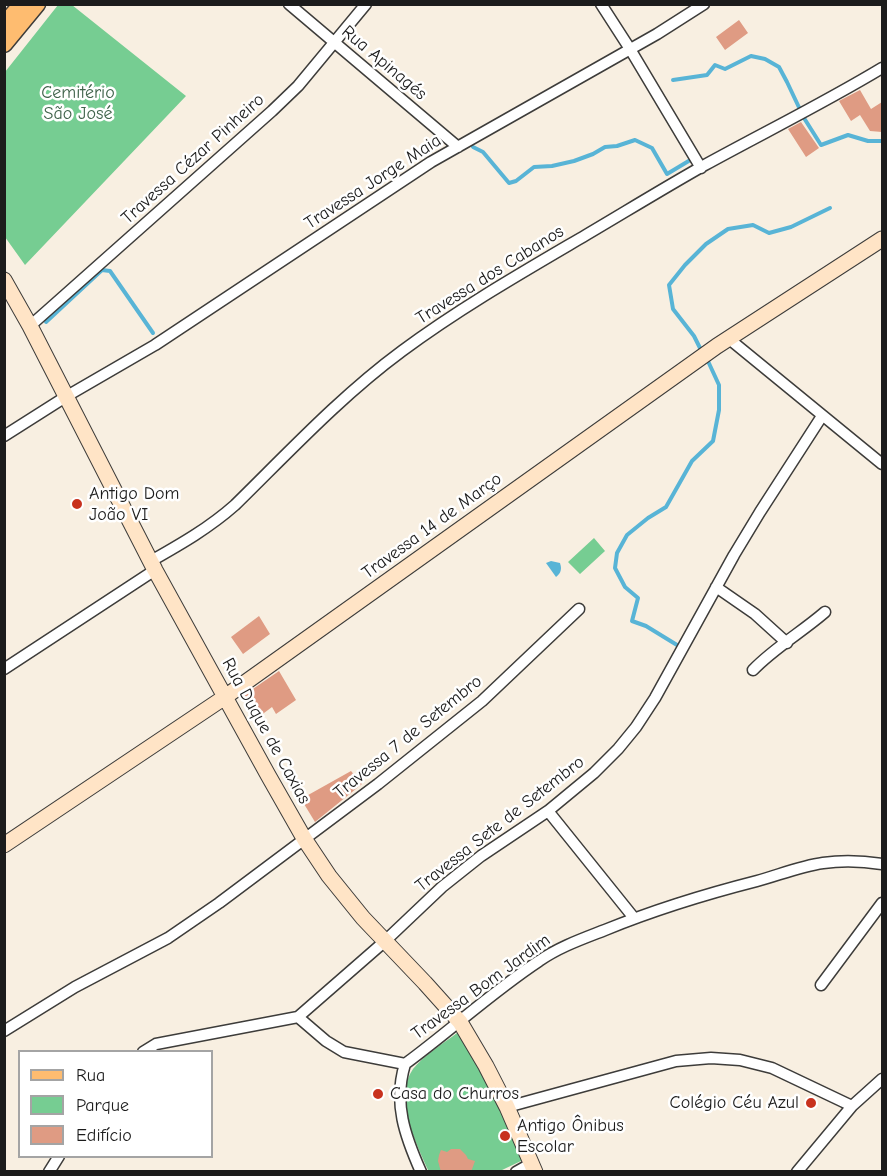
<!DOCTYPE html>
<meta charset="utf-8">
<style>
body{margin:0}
#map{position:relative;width:887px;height:1176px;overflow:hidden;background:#f8efe1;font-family:"Comic Neue",sans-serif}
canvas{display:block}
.frame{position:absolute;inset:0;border:6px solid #1c1c1c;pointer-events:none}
.legend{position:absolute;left:18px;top:1050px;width:195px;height:108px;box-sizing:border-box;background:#fff;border:2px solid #a4a4a4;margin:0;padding:8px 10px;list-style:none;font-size:18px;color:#1c1c1c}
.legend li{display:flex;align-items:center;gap:12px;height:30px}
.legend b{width:30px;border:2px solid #a4a4a4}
</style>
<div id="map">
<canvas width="887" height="1176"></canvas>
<div class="frame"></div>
<ul class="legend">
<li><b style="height:8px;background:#febc70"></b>Rua</li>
<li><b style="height:16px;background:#76cd92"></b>Parque</li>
<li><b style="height:16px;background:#df9b83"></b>Edifício</li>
</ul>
</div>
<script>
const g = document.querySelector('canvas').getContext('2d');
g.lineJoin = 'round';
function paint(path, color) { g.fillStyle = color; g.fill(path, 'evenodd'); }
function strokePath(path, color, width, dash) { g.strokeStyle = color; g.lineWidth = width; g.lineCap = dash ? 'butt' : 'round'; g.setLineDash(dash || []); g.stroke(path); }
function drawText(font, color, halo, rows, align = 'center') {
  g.font = font + ' "Comic Neue",sans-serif'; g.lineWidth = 5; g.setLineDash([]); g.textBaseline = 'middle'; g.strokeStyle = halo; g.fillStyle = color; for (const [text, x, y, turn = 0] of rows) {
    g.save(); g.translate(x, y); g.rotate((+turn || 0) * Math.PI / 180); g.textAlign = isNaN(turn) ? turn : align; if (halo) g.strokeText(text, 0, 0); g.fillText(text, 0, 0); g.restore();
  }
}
paint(new Path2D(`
 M58,5H72L186,96L25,265L5,237V72Z
 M594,538L605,551L580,574L568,562Z
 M457,1033L482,1066L523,1160L500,1171L429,1172C416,1143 393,1098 413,1069C423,1056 444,1043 457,1033Z`), '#76cd92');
paint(new Path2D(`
 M551,561L560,563C562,569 561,573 556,577L546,563Z`), '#58b4d6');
strokePath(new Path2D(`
 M673,80L707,75L715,65L725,69L751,56L765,59L779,67L787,82L804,118L821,145L848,135L868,141H882
 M473,147L483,152L509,183L516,181L534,167L552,166L574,161L593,154L605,147L617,146L635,140L652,148L667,174L692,159
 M46,322L102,270L110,271L153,333
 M700,348L694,336L673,309L669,285L685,265L706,244L728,229L753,225L769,233L791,227L830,208
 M677,645L646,626L632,621L638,598L625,587L615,568L617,553L627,535L648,518L666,507L692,461L713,441L719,410V385L707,359`), '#58b4d6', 4);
paint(new Path2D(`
 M739,20L748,33L725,50L716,37Z
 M860,90L871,109L882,102V132L870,131L860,115L851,121L839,101Z
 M801,122L819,148L806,157L788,129Z
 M259,616L270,634L243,654L231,637Z
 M279,671L296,700L276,714L272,707L256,719L244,695Z
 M351,771L362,784L315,822L301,799Z
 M451,1149H460L466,1155L468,1159L475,1161L471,1172H441L438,1161L439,1155L441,1150L447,1152Z`), '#df9b83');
const street = new Path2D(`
 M289,4L458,147
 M601,4L630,49L701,168
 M30,326L272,111L298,86L366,4
 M728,338L882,464
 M4,436L67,396L155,345L431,162L657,34L704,4
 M151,561C181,544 209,528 235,505C289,452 341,396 402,351C460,308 523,272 586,235C625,212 664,188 703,166C763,133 824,103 882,68
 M716,587L755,614L787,643
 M4,669L155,570
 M753,670C774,648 802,632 825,612
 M548,811L634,918
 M821,985L882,903
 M298,1017L384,942L442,887L481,856L548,811L594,773L618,749L636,727L655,698L734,555L760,512L822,416
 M4,1031L75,987L168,938L219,903L378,784L482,701L579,609
 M143,1052L156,1044L298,1017L326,1041L344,1052L405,1064C450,1031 492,992 539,961C559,947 582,939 605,930C654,910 706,894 757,881C779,875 801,866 823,863C843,860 863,861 882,864
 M405,1064C393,1103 405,1136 421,1172
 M507,1107L676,1061L711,1058L740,1060L772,1068L852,1106
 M49,1172L59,1156
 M516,1172L532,1163
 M797,1172L852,1106L882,1079`);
const secondary = new Path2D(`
 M4,280L30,326L155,570L268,775L305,840L329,876L363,918L425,983L460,1022L486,1066L507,1107L535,1172
 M4,845L225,697L717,346L882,239`);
const primary = new Path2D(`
 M4,25L22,4
 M4,44L37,4`);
strokePath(street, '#3d3c3a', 13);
strokePath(secondary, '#3d3c3a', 17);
strokePath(primary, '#3d3c3a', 19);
strokePath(street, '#fff', 10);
strokePath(secondary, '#ffe4c6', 15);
strokePath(primary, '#febc70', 16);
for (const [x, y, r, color] of [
 [77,504,6,"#c8321e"],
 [378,1094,6,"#c8321e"],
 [811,1103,6,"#c8321e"],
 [505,1136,6,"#c8321e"]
]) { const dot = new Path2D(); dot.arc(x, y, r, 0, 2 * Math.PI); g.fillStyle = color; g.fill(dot); strokePath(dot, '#fff', 2); }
drawText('18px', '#1c1c1c', '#fff', [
 ["Rua Apinagés",384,63,40],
 ["Travessa Cézar Pinheiro",193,159,-42],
 ["Travessa Jorge Maia",373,182,-33],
 ["Travessa dos Cabanos",490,275,-32],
 ["Travessa 14 de Março",432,526,-36],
 ["Rua Duque de Caxias",266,731,61],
 ["Travessa 7 de Setembro",408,737,-39],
 ["Travessa Sete de Setembro",500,824,-38],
 ["Travessa Bom Jardim",481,987,-36]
]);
drawText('18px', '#40634b', '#fff', [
 ["Cemitério",78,93],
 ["São José",78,114]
]);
drawText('18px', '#1c1c1c', '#fff', [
 ["Antigo Dom",89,494],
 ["João VI",89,515],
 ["Casa do Churros",390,1094],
 ["Colégio Céu Azul",799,1103,"right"],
 ["Antigo Ônibus",517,1126],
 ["Escolar",517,1147]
], 'left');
</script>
